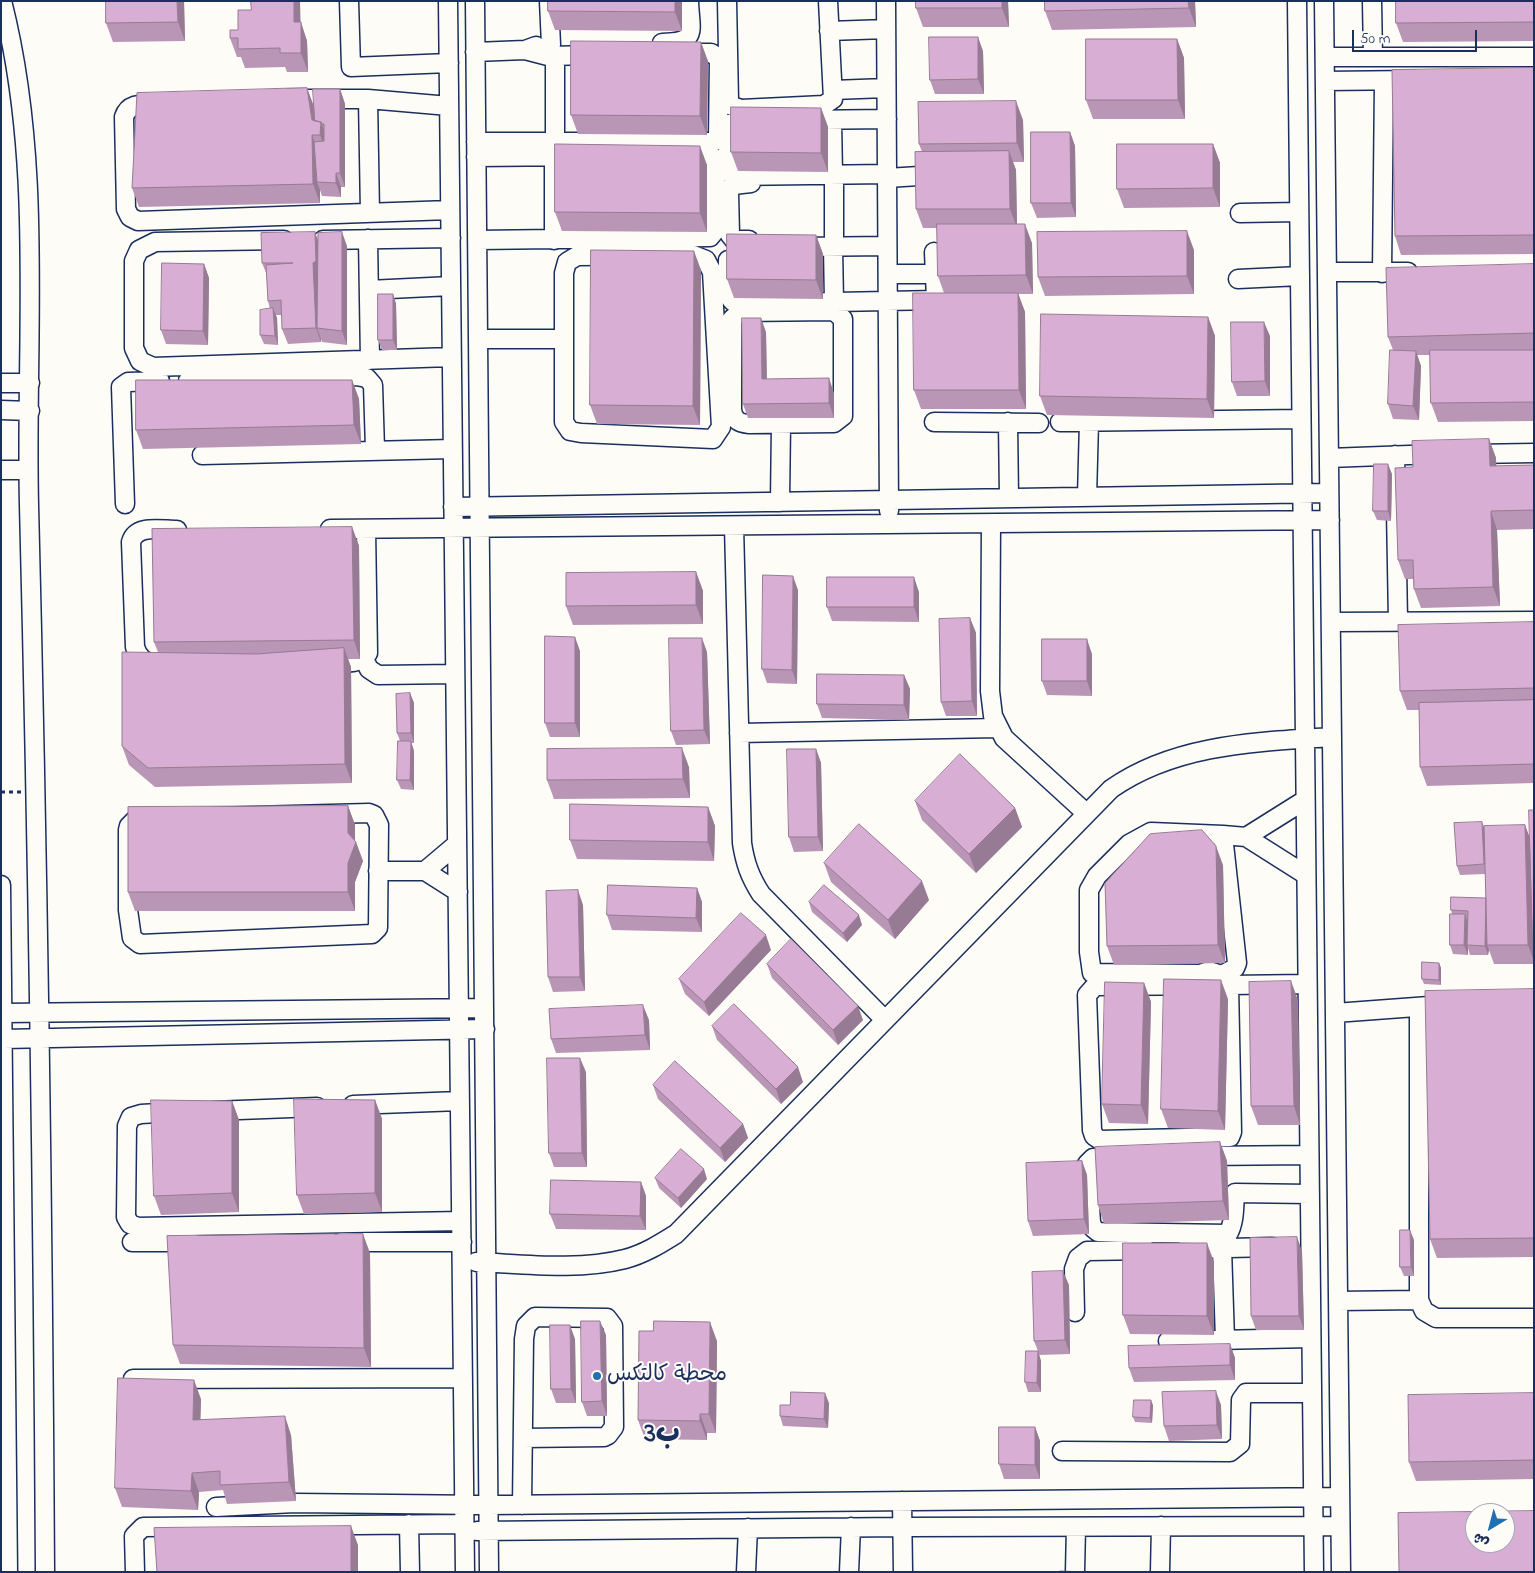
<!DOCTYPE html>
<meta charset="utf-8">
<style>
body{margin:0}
#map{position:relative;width:1535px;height:1573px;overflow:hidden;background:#fdfcf7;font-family:"Indie Flower","Playpen Sans Arabic",sans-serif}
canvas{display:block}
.frame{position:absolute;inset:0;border:2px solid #1b2f5e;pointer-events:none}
.north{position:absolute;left:1465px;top:1503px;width:50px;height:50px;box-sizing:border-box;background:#fdfcf7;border:1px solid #a3aaba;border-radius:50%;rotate:217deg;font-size:14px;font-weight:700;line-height:20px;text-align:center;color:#1b2f5e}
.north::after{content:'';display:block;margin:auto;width:18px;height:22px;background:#1f6fb2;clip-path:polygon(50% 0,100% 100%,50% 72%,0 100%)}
.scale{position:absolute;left:1352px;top:30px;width:125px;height:22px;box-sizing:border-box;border:2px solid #1b2f5e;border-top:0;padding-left:6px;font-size:15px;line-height:18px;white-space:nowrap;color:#1b2f5e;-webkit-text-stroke:4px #fdfcf7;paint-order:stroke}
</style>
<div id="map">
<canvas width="1535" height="1573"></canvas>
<div class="frame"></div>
<div class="north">ش</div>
<div class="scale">50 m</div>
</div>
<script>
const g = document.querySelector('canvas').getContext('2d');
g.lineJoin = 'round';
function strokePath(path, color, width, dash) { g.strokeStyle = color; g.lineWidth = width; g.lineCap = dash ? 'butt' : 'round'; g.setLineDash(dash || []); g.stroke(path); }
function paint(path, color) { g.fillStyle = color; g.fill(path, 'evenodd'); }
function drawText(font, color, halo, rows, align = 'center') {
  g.font = font + ' "Indie Flower","Playpen Sans Arabic",sans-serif'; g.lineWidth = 4; g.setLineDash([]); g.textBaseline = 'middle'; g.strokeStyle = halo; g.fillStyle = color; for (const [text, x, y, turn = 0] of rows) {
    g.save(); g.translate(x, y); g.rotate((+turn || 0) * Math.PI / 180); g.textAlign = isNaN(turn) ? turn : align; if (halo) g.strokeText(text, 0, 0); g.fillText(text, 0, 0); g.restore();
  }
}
const minor = new Path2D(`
 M2,1C44,165 25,338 29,505C38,860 43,1216 45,1572
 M349,1L351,67L449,63
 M448,1L465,1572
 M475,1L489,1572
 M549,1L551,45
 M727,1L729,101L732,106L741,109L824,105L833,99L828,1
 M886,1L889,511
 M1297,1L1314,1572
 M1324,1L1341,1572
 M1372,1L1373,57
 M829,31L886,29
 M662,43C699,42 690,32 689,1
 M525,50L548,56L593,55
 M475,52L525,50L536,46
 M555,56V143
 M1325,57H1534
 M1325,81L1415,80
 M833,90L886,88
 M288,99H368L449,106
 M368,99L370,213
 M159,104C146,105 129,101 124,117L126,209L130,217L138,221L450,210
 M801,120L887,119
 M832,120L833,175
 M729,124L727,168L733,176L887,174
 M476,142H713L718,136L719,58L711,53H682
 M476,157L578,156
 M887,178L919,176
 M834,184V238
 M1240,213L1299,212
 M368,239L370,360
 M284,240L155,242L139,250L134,261V348L140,361L153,367L451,357
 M323,240L451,238
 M477,240L710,237L715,231L716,159L708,155H679
 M554,240V156
 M749,240H734L730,235L729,192L733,185L751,183
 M798,247L887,246
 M833,247L834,302
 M693,255L706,260L712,272L721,427L713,439L581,433L570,431L564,422V273L567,262L577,256Z
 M728,260C728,273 723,299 737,304L936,300L934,252
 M1327,272H1408
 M1382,273L1384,81
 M888,274H935
 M1238,279L1300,276
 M369,290L451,286
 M834,311L843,319V416L834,423L749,424C738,423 734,420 732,410V319L740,312Z
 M478,339H564
 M188,381L356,376L367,378L373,385L375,449
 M1,383H30
 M1,410L30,411
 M934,422L1039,423
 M1008,422L1009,498
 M1060,422L1301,419
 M1472,454L1534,453
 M202,455L452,449
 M1395,455L1398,621
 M1329,458L1436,454
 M1,470H28
 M1087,497L1089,422
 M780,502L781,424
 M125,504L121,387L128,382L160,381
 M453,507L1329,493
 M991,524L990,691L993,716L1004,738L1086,813
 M734,526L742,843C745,863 750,877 761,894L884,1019
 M330,529L1330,520
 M1331,622L1534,621
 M364,659L369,669L378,675L455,674
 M327,662C341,662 360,666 368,653L366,529
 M156,664C145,664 138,657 135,647L131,542C136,524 161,530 177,530
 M739,733L997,728
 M369,813L374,815L379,825L378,928L372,934L140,944L132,938L128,910V830L129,826L136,819Z
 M1223,835L1151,832L1129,844L1097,876L1089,890V952L1092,973L1200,974L1209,971L1222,975L1235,968L1237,963L1223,835L1246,837L1306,875
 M1246,837L1305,800
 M378,871H425L458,892
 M425,871L457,844
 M1,885L8,1572
 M1229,985L1095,986L1087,995L1092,1130L1094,1136L1100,1140L1230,1137L1232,1132L1229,985L1307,984
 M1419,1007V1300
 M4,1013L484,1008
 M1335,1013L1429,1006
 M4,1039L485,1029
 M353,1105L460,1101
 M213,1111L317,1107
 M175,1112L141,1114L131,1117L127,1126L126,1217L130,1224L138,1227L461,1221
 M1202,1156L1309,1155
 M1119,1157L1093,1158L1087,1164L1091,1222L1093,1228L1098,1232L1228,1234C1235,1222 1234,1206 1235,1193L1310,1194
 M132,1242H191
 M342,1242H462
 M1222,1248L1225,1340
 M1186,1249L1272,1247
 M476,1262C524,1264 577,1271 625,1259C644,1254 660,1244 676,1234L1111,789C1175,744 1256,742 1332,737
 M1338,1301L1419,1300L1424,1311L1436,1318H1534
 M1075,1312L1074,1269L1078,1258L1087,1251L1147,1250
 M1168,1341L1311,1338
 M133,1379L463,1378
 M1062,1451L1230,1452L1240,1444L1241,1400L1246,1393H1312
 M902,1501L903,1572
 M522,1505L524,1339L526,1326L535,1317L607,1318L613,1326L614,1427L608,1435L604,1437L523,1438
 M216,1507L295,1503L488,1505L1340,1497
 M409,1524L410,1572
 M477,1531L903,1527L1340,1526
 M135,1572L134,1536L143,1527L464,1524
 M746,1572L748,1528
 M849,1572L851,1527
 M1075,1572L1076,1527
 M1160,1572L1161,1526`);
strokePath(minor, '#1b2f5e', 21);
strokePath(new Path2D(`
 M1,792H21`), '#1b2f5e', 3, [4, 4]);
strokePath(minor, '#fdfcf7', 18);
paint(new Path2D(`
 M184,1L185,41L113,42L106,23Z
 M300,1V22L307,41L308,72H287L285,67L245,68L241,57H237L230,38L238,30L251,10Z
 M682,1V31L555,30L548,11Z
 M1008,1L1009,27H923L916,8Z
 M1045,1H1195L1196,27L1052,30L1045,11Z
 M1534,1V41L1403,42L1396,23Z
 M1177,39L1184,58L1185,119H1093L1086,100Z
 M983,51L984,94H935L930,80Z
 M708,61L707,135L578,134L571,115Z
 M1534,68V254L1401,255L1395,236Z
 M307,88L314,107L340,89L345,104V187H341V197L322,196L320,190V203L139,207L132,188Z
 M821,108L828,127V172L738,171L731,152Z
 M1023,120L1024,162H1013L1016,170L1017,224L1032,243L1033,294H1018L1025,312L1026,409H921L914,390L944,293L938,276L937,228H923L916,209L922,152L919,144Z
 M1070,132L1075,146L1076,217L1037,218L1031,203Z
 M1213,144L1220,163V207L1124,208L1117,189Z
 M707,165V232L562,231L555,212Z
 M816,235L823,254V299L734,298L727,279Z
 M318,239L347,246V345L322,342L321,339V342L288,344L282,329V315H276L277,318L278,345L264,344L260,335L270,309L268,301L267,275L262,263Z
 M1194,250V294L1045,296L1038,277Z
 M204,264L209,278L208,345L166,344L161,330Z
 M1534,264V421L1438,422L1431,403L1430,355H1417L1421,366L1419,420L1393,419L1388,404L1393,350L1388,337Z
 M701,270L700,425L597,424L590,405Z
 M393,294L396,304L397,350H382L378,340Z
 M1208,317L1215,336L1214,418L1047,415L1040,396Z
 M766,332L767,379L834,393V418H748L743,404Z
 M1270,336V396H1237L1232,382Z
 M352,380L359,399L361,444L143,449L136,430Z
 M1489,439L1496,458V466L1534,465V529L1497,530L1500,606L1421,608L1414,589L1413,579H1405L1398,560L1413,467Z
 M1392,474L1391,521L1377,520L1373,511Z
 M352,527L359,546L360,659H348L351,667L352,783L155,787L129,765L122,746L158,652L154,642Z
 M696,572L703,591V624L573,625L566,606Z
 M798,590L797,684L767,683L762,669Z
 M919,592V622L832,621L827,607Z
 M970,618L976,633L977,716H946L941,702Z
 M1534,622V783L1427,786L1420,767L1419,710H1407L1400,691Z
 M580,651V737H550L545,723Z
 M707,652L710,744L676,745L671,731Z
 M1092,654V696L1047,695L1042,681Z
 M904,675L910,689L909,720L822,718L817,704Z
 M410,693L414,703V743H411L414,751V790L401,789L397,780L400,741L397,733Z
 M816,749L821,763L823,851L794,852L789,837Z
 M689,767L690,798L554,799L547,780Z
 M915,801L1015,808L1022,827L976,873L922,820Z
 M348,806L355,825V841L363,861L355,882V911H135L128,892Z
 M708,807L715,826L714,861L577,859L570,840Z
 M1534,810V964H1494L1489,950L1488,955H1470L1468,948V955L1453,954L1450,945L1452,914L1451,910L1486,898L1485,874L1460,875L1457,866L1484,827L1525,825L1530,839Z
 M824,863L929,900L895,939L831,882Z
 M1223,865L1225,963L1114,965L1107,946Z
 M697,888L702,902V932L612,930L607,915Z
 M809,902L862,925L847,942L812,912Z
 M583,905L585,991L553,992L548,977Z
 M771,950L709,1016L685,994L679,979Z
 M1439,963L1441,968V985L1424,984L1422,979Z
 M767,964L863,1020L838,1045L772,978Z
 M1144,983L1151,1002L1148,1124L1109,1123L1102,1104Z
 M1534,989V1257L1437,1258L1430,1239Z
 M1228,999L1225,1130L1168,1128L1161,1109Z
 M1298,1000L1300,1125H1258L1251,1106Z
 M649,1020L650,1050L556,1053L551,1039Z
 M712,1026L803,1082L781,1104L717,1040Z
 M586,1072L587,1167H554L549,1153Z
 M653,1085L743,1124L748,1138L725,1162L658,1099Z
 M375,1100L382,1119V1212L304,1214L297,1195Z
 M232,1101L239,1120V1212L161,1215L154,1196Z
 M1220,1142L1227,1161L1229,1220L1104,1224L1098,1205Z
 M1082,1161L1087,1175L1089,1234L1033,1236L1028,1221Z
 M655,1178L707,1179L681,1208L659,1188Z
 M641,1182L646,1196V1230L556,1229L550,1214Z
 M1414,1240V1276H1404L1400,1267Z
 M1302,1251L1304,1330H1256L1251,1316Z
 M370,1253L371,1367L180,1364L173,1345Z
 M1214,1262V1335L1130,1334L1123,1315Z
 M1069,1285L1070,1354L1039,1355L1041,1361V1392H1028L1025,1382L1038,1351L1034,1341Z
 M606,1335L607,1416H587L582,1402Z
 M575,1339L576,1403H556L551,1389Z
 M717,1341L716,1433H707V1440L645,1439L638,1420Z
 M1230,1344L1235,1358V1380L1134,1382L1129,1368Z
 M1534,1393V1479L1416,1481L1409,1462Z
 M201,1399L200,1420L291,1435L296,1501L227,1504L223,1490L199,1492L198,1510L122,1507L115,1488Z
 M829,1403L828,1428L783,1426L780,1416L790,1405Z
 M1153,1405L1152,1423L1135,1422L1133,1417Z
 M1221,1405L1222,1439L1169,1441L1164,1426Z
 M1035,1427L1040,1441V1479H1004L999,1464Z`), '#ba96b6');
paint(new Path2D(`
 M177,1H184L185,41L178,22Z
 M294,1H300L301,41L294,22Z
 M675,1H682V31L675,12Z
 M1002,1H1008L1009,27L1002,8Z
 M1188,1H1195L1196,27L1189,8Z
 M301,22L307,41L308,72L301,53Z
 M978,37L983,51L984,94L978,79Z
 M1177,39L1184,58L1185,119L1178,100Z
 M701,42L708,61L707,135L700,116Z
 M307,88L314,107L316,123L312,120Z
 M340,89L345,104V187L340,173Z
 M1016,101L1023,120L1024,162L1017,143Z
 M821,108L828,127V172L821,153Z
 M321,122L328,141L327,154L320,135Z
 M1070,132L1075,146L1076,217L1071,203Z
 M312,135L319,154L317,182L320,190V203L313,184Z
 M1213,144L1220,163V207L1213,188Z
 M700,146L707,165V232L700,213Z
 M1009,151L1016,170L1017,228L1010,209Z
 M336,173L341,187V197L336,183Z
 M1025,224L1032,243L1033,294L1026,275Z
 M1187,231L1194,250V294L1187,276Z
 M315,232L320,246L317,328L321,339V342L316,328L313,263Z
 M342,232L347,246V345L342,331Z
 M816,235L823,254V299L816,280Z
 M694,251L701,270L700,425L693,406Z
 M204,264L209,278L208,345L203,331Z
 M1018,293L1025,312L1026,409L1019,390Z
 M393,294L396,304L397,350L393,340Z
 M273,308L277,318L278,345L275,336Z
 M1208,317L1215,336L1214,418L1207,399Z
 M761,318L766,332L767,393L762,379Z
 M1264,322L1270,336V396L1265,381Z
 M1416,351L1421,366L1419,420L1413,406Z
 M829,378L834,393V418L829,403Z
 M352,380L359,399L361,444L354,425Z
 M1489,439L1496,458L1497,485L1490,466Z
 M1388,464L1392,474L1391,521L1388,511Z
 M1491,511L1497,530L1500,606L1493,587Z
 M352,527L359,546L360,659L354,640Z
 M696,572L703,591V624L696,605Z
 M793,576L798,590L797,684L792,670Z
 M914,577L919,592V622L914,607Z
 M970,618L976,633L977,716L972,701Z
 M575,637L580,651V737L575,723Z
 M702,638L707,652L710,744L704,730Z
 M1087,639L1092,654V696L1087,681Z
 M344,648L351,667L352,783L345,764Z
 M904,675L910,689L909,720L904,705Z
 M410,693L414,703V743L411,733Z
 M411,741L414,751V790L410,780Z
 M682,748L689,767L690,798L683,779Z
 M816,749L821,763L823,851L818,837Z
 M348,806L355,825V843L356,842L363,861L355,882V911L348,892Z
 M708,807L715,826L714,861L708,842Z
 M1015,808L1022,827L976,873L969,854Z
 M1482,822L1486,832L1484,864Z
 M1525,825L1532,844L1534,961L1528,945Z
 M1216,846L1223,865L1225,963L1218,945Z
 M922,881L929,900L895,939L888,920Z
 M697,888L702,902V932L696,918Z
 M578,890L583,905L585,991L580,977Z
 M1486,898L1487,945L1489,950L1488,955L1485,946Z
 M1465,914L1468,924L1467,945L1468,948V955L1464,945Z
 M859,915L862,925L847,942L843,933Z
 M766,935L771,950L709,1016L704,1002Z
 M1439,963L1441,968V985L1439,980Z
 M1221,980L1228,999L1225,1130L1218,1111Z
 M1291,981L1298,1000L1300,1125L1294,1106Z
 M1144,983L1151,1002L1148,1124L1141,1105Z
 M643,1005L649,1020L650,1050L645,1035Z
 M858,1006L863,1020L838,1045L833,1030Z
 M580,1058L586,1072L587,1167L582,1153Z
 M798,1067L803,1082L781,1104L776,1089Z
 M375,1100L382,1119V1212L375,1193Z
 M232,1101L239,1120V1212L232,1193Z
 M743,1124L748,1138L725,1162L720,1148Z
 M1220,1142L1227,1161L1229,1220L1223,1201Z
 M1082,1161L1087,1175L1089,1234L1084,1219Z
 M704,1169L707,1179L681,1208L678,1198Z
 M641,1182L646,1196V1230L640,1216Z
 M1410,1230L1414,1240V1276L1411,1267Z
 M363,1234L370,1253L371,1367L364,1348Z
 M1297,1237L1302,1251L1304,1330L1299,1316Z
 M1207,1243L1214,1262V1335L1207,1316Z
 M1063,1271L1069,1285L1070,1354L1065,1340Z
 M600,1321L606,1335L607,1416L602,1401Z
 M710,1322L717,1341L716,1433L709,1414Z
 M570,1325L575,1339L576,1403L571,1389Z
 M1230,1344L1235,1358V1380L1230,1365Z
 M1038,1351L1041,1361V1392L1037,1383Z
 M194,1380L201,1399L200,1439L193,1420Z
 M1216,1391L1221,1405L1222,1439L1217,1425Z
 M825,1393L829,1403L828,1428L824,1419Z
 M1151,1400L1153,1405L1152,1423L1150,1418Z
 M700,1414L707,1433V1440L700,1421Z
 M285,1416L291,1435L296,1501L289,1482Z
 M1035,1427L1040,1441V1479L1035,1465Z
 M192,1473L199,1492L198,1510L191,1491Z
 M351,1526L358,1545V1572H351Z`), '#977a94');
const building = new Path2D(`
 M106,1H177L178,22L106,23Z
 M251,1H294V22H301V53H280V48L238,49V38H230V30H238V10H251Z
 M548,1H675V12L548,11Z
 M916,1H1002V8H916Z
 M1045,1H1188L1189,8L1045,11Z
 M1396,1H1534V22L1396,23Z
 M929,37H978V79L930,80Z
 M1086,39H1177L1178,100H1086Z
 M571,41L701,42L700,116L571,115Z
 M1534,68V235L1395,236L1392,70Z
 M307,88L312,120L321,122L320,135H312L313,184L132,188L137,93Z
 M313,89H340V173H336V183L317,182L314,142L324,141V124H322L321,122L315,121Z
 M1016,101L1017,143L919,144L918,102Z
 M731,107L821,108V153L731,152Z
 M1031,132H1070L1071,203H1031Z
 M555,144L700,146V213L555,212Z
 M1117,144H1213V188L1117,189Z
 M1009,151L1010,209H916L915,152Z
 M937,224H1025L1026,275L938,276Z
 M1187,231V276L1038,277L1037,232Z
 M315,232L316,261L313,263L316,328L282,329L281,300L268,301L266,265L293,263H262L261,233Z
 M342,232V331L317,328L318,233Z
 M727,234L816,235V280L727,279Z
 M591,250L694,251L693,406L590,405Z
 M162,263L204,264L203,331L161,330Z
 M1534,264V333L1388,337L1386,268Z
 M913,293H1018L1019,390H914Z
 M378,294H393V340H378Z
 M273,308L275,336L260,335V310Z
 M1041,314L1208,317L1207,399L1040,396Z
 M742,318H761L762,379L829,378V403L743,404Z
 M1231,322H1264L1265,381L1232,382Z
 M1390,350L1416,351L1413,406L1388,404Z
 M1430,350H1534V402L1431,403Z
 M136,380H352L354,425L136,430Z
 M1489,439L1490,466L1534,465V510L1491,511L1493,587L1414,589L1413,560H1398L1395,468L1413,467L1412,441Z
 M1374,464H1388V511H1373Z
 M352,527L354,640L154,642L152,529Z
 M696,572V605L566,606V573Z
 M763,575L793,576L792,670L762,669Z
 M827,577H914V607H827Z
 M970,618L972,701L941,702L939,619Z
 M1534,622V688L1400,691L1398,625Z
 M545,636L575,637V723H545Z
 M669,638H702L704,730L671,731Z
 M1042,639H1087V681H1042Z
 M344,648L345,764L148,768L122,746V652L256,654Z
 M817,674L904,675V705L817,704Z
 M410,693L411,733H397L396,694Z
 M1534,700V764L1420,767L1419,703Z
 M398,741H411L410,780H397Z
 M682,748L683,779L547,780V749Z
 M787,749H816L818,837H789Z
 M960,754L1015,808L969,854L915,801Z
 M570,804L708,807V842L570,840Z
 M348,806V833L356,842L348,863V892H128V807Z
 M1529,810H1534V946H1533Z
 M1482,822L1484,864L1457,866L1454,823Z
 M859,824L922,881L888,920L824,863Z
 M1525,825L1528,945H1487L1484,826Z
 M1202,830L1216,846L1218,945L1107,946L1105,883L1150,834Z
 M608,885L697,888L696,918L607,915Z
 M824,885L859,915L843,933L809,902Z
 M578,890L580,977H548L546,891Z
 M1451,897L1486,898L1485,946L1467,945L1468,911L1451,910Z
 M741,913L766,935L704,1002L679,979Z
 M1450,914H1465L1464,945H1450Z
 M791,939L858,1006L833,1030L767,964Z
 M1422,962L1439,963V980L1422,979Z
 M1164,979L1221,980L1218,1111L1161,1109Z
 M1291,981L1294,1106H1251L1249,982Z
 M1105,982L1144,983L1141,1105L1102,1104Z
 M1534,989V1238L1430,1239L1425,991Z
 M734,1004L798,1067L776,1089L712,1026Z
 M643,1005L645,1035L551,1039L549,1009Z
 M547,1058H580L582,1153H549Z
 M675,1061L743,1124L720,1148L653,1085Z
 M294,1099L375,1100V1193L297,1195Z
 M151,1100L232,1101V1193L154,1196Z
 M1220,1142L1223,1201L1098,1205L1095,1147Z
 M681,1149L704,1169L678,1198L655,1178Z
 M1082,1161L1084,1219L1028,1221L1026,1163Z
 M551,1180L641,1182L640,1216L550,1214Z
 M1400,1230H1410L1411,1267H1400Z
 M363,1234L364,1348L173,1345L167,1236Z
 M1297,1237L1299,1316H1251L1250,1238Z
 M1123,1243H1207V1316L1123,1315Z
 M1063,1271L1065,1340L1034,1341L1032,1272Z
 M581,1321H600L602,1401L582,1402Z
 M654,1321L710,1322L709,1414H700V1421L638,1420L639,1331H653Z
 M550,1325H570L571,1389H551Z
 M1230,1344V1365L1129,1368L1128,1346Z
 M1026,1351H1038L1037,1383L1025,1382Z
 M118,1378L194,1380L193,1420L285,1416L289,1482L220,1485V1471L192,1473L191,1491L115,1488Z
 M1216,1391L1217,1425L1164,1426L1162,1392Z
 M791,1392L825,1393L824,1419L780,1416V1405H790Z
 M1534,1393V1460L1409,1462L1408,1395Z
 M1134,1400H1151L1150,1418L1133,1417Z
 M999,1427H1035V1465L999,1464Z
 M1534,1511V1572H1399L1398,1513ZM1475,1513H1505V1543H1475Z
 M351,1526V1572H157L154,1528Z
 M1060,1571L1086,1572H1060Z`);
paint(building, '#d8aed4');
strokePath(building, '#977a94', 1);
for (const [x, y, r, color] of [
 [597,1376,5,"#1f6fb2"]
]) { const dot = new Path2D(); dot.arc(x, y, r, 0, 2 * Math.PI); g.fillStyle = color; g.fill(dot); strokePath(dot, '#fdfcf7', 2); }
drawText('22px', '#1b2f5e', '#fdfcf7', [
 ["محطة كالتكس",607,1376]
], 'left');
drawText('bold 28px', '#1b2f5e', '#fdfcf7', [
 ["ب3",662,1436]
]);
</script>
